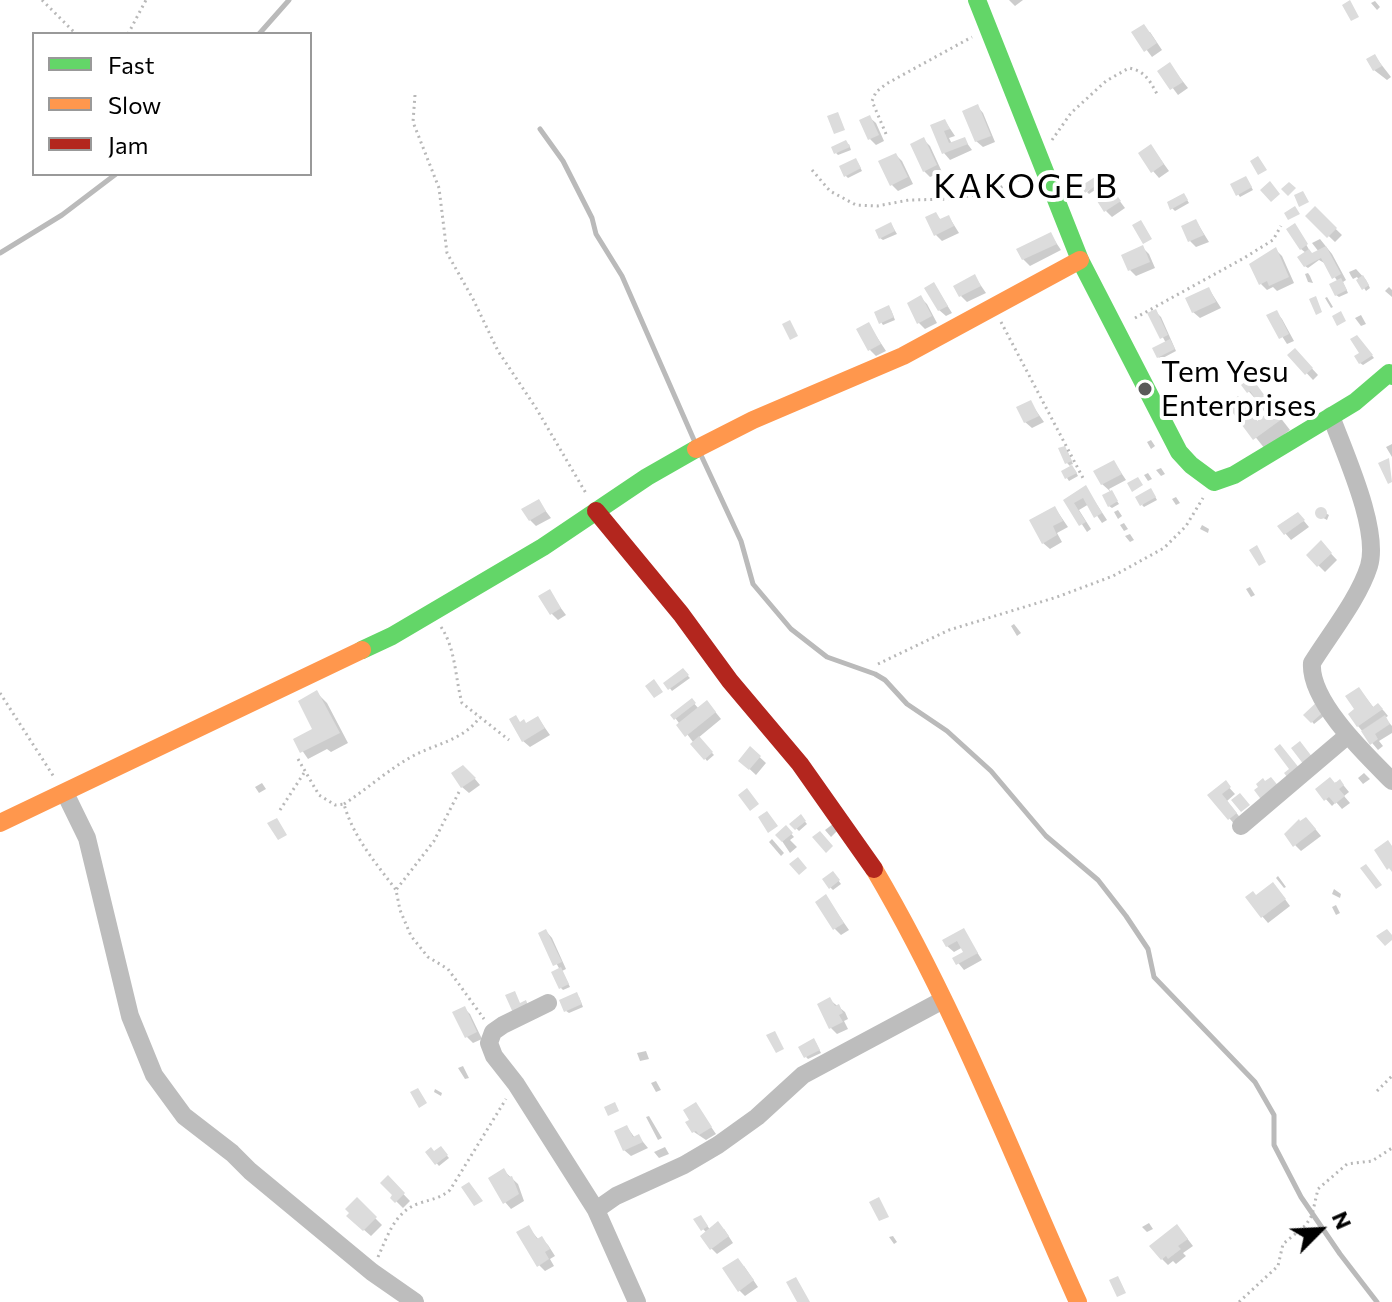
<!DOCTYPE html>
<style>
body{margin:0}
#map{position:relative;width:1392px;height:1302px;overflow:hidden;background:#fff;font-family:Commissioner,sans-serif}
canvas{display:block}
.legend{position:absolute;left:32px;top:32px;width:280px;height:144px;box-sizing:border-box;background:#fff;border:2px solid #999;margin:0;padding:10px 14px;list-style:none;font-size:24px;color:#000}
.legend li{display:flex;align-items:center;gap:16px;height:40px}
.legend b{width:40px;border:2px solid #999}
.north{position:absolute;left:1280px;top:1190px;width:80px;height:80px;-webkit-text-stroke:6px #fff;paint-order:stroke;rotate:66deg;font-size:22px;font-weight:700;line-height:32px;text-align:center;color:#000}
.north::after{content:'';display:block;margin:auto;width:28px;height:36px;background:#000;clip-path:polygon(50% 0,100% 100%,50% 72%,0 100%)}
</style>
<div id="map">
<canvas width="1392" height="1302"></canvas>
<ul class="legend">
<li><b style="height:10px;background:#63d668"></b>Fast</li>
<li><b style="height:10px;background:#ff974d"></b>Slow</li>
<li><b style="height:10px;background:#b3261e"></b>Jam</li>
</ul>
<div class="north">N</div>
</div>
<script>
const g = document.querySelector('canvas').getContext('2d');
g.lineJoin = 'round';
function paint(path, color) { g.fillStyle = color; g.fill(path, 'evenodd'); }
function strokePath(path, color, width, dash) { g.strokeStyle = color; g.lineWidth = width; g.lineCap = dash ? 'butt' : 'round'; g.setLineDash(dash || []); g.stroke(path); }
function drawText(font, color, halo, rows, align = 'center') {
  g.font = font + ' Commissioner,sans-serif'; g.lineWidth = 8; g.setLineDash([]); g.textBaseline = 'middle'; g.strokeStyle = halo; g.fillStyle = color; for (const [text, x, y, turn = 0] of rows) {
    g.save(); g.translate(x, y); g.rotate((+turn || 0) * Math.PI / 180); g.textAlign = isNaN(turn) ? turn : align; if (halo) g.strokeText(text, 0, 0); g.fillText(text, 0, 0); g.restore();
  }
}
paint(new Path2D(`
 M1009,0H1023L1015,6Z
 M1375,1L1380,7L1377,10L1371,3Z
 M1150,32L1162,50L1152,57L1134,33Z
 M1377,59L1391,77L1387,80L1374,70Z
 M1170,65L1188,88L1178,95L1160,71Z
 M977,106L983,113L995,142L983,147L976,141Z
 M869,117L876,123L884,141L876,145L869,138Z
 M945,121L955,136L949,138L952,144L964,139L972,150L950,160L944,153L933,126Z
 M924,140L930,146L942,172L930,177L924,171Z
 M849,144L851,150L838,155L836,153Z
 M1156,153L1169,171L1159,178L1153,171Z
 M896,155L902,161L913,184L898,191L892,185Z
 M858,163L862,171L848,178L845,175Z
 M1103,178L1108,186L1104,189L1101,186L1089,194L1087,192Z
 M1248,181L1253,190L1240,197L1238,194Z
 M1113,192L1125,208L1112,217L1106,211Z
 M1186,198L1189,203L1175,211L1172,208Z
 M1315,209L1342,235L1335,242L1308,216Z
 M935,214L942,221L949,217L959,233L942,241L936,235Z
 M1196,221L1209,242L1196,247L1190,241L1184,227Z
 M891,224L897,234L883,240L880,238Z
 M1297,228L1312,255L1319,252L1312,243L1320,239L1332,254L1346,280L1343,282L1348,293L1339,297L1336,295L1338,282L1326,264L1319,260L1308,268L1305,266L1306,253L1301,249Z
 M1051,235L1061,250L1030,266L1023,259Z
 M1143,248L1149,254L1155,268L1136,276L1130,270Z
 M1276,250L1282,256L1294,283L1277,291L1273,287L1267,290L1261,284Z
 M1356,269L1366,280L1370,288L1366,291L1357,277L1353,279L1351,276L1349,272Z
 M1308,273L1310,276L1313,283L1308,282L1305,274Z
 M975,277L986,293L967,302L961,296Z
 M934,284L952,313L946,316L939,310Z
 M1389,287L1392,290V297L1385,291Z
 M1209,289L1221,308L1200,318L1193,312Z
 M1327,297L1333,307L1331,308L1325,298Z
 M921,298L927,304L937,323L925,329L919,323Z
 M891,310L895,320L883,325L881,322Z
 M1155,311L1161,317L1176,351L1161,359L1158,357L1166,343L1150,314Z
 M1276,312L1282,319L1294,341L1287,344L1269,316Z
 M1361,315L1366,324L1361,326L1355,318Z
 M869,325L886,351L876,356L870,350Z
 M1357,337L1374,358L1363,365L1360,363L1361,353Z
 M1295,350L1318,375L1313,380L1290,355Z
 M1251,380L1290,430L1265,449L1230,405L1238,399L1258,422L1269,414L1243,385Z
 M1030,402L1044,422L1032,428L1025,422Z
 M1151,440L1155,446L1151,449L1147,442Z
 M1392,444V457L1386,447Z
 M1067,450L1073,464L1070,465L1075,470L1078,476L1069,481L1067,478L1072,468L1067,463Z
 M1114,462L1126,480L1109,489L1119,504L1112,508L1109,506L1111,492L1102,484Z
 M1161,468L1165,474L1161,476L1156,470Z
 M1148,473L1152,479L1148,481L1144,475Z
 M1086,488L1107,520L1102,523L1089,504L1079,510L1091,529L1087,532L1066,500Z
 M1153,493L1157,500L1144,507L1142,505Z
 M1176,497L1180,503L1176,505L1172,499Z
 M538,501L551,518L536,526L530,520Z
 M1055,508L1068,527L1057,533L1062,542L1050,549L1043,543Z
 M1118,510L1122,516L1118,519L1114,512Z
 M1320,510L1329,515L1327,520L1318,515Z
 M1304,521L1309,527L1291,540L1279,526Z
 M1124,523L1128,529L1124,531L1120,525Z
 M1202,525L1209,529L1208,533L1200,529Z
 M1130,534L1134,540L1130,542L1125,536Z
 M1321,543L1337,560L1325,572L1308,555Z
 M1250,587L1255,595L1251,597L1246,589Z
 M549,592L566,615L558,620L552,614Z
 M1014,624L1021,633L1017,636L1011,626Z
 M683,671L690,678L672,691L666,683Z
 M1359,689L1374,708L1378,705L1384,711L1388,716L1385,718L1392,726V733L1379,741L1383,746L1378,750L1358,726Z
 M317,693L327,703L348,743L331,752L327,749L308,759L295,740L315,730Z
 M691,700L699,709H713L721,719L698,738L714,755L707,761L673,715Z
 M1329,712L1314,724L1306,715Z
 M538,718L550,735L530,747L523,741L521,723L527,725Z
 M751,749L766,763L756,775L741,761Z
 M470,773L480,785L469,793L462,787Z
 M1364,773L1370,779L1363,784L1358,778Z
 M1340,781L1349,792L1344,796L1350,803L1342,809L1336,802L1332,806L1317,789Z
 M262,783L266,789L259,793L255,787Z
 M1225,783L1235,794L1227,801L1242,820L1235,825L1210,795Z
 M801,817L807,824L799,831L792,824Z
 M833,824L838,830L831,837L825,830Z
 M1312,825L1321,836L1301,851L1295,845Z
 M786,828L794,837L790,840L797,847L790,853L778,835Z
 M772,839L784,853L781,856L769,842Z
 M835,876L841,884L833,890L830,887Z
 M1278,876L1286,887L1284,888L1276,878Z
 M1334,889L1341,894L1340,898L1332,894Z
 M1279,891L1290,906L1268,923L1262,916L1256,897Z
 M826,897L849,930L841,935L835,929Z
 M1336,905L1340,913L1336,915L1332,907Z
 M963,930L982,960L964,970L955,959L966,953L963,947L954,952L947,946Z
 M546,931L552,938L566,969L562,971L570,987L563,990L561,988L560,970L540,934Z
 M579,997L583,1007L569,1013L566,1011Z
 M830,1000L845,1012L848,1019L844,1021L848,1029L837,1034L831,1028L819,1005Z
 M464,1008L470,1014L482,1039L473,1043L467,1037Z
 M816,1043L821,1053L808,1059L806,1057Z
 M646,1051L649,1059L640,1061L637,1053Z
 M463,1066L469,1078L465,1079L458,1068Z
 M656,1081L661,1090L656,1092L651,1083Z
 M435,1089L442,1093L441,1096L434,1092Z
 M696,1105L716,1134L706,1140L694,1132Z
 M649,1116L662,1138L658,1140L646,1117Z
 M627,1127L635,1138L639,1137L648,1148L631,1156L624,1150Z
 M665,1147L669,1154L659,1158L654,1152Z
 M441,1149L449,1158L439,1166L428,1153H435Z
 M503,1170L518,1184L524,1201L511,1209L505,1202Z
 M388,1178L410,1201L403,1208L393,1198L395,1196Z
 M357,1200L382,1225L371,1236L355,1222Z
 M703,1220L711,1231L724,1229L733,1243L717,1254L711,1248L707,1233L703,1229Z
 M1149,1223L1153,1229L1147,1232L1142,1227Z
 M528,1227L539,1240L542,1239L548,1245L555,1256L550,1259L554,1266L545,1271L539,1265Z
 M1183,1233L1193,1246L1183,1253L1186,1256L1176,1264L1173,1261L1168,1265L1162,1259Z
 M893,1236L897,1242L894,1244L889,1237Z
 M744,1266L758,1287L745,1296L739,1290Z`), '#0003');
strokePath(new Path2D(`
 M259,34L289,0
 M540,129L563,161L592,218L596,234L622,276L694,440
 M0,253L62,215L116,174
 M700,453L741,541L753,584L791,629L827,657L875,674L885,680L907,704L947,731L991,771L1046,836L1098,880L1126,916L1148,949L1154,977L1255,1082L1274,1115V1145L1301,1197L1340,1254L1377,1302`), '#bababa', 5);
paint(new Path2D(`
 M1350,0L1359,17L1351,21L1342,5Z
 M1144,24L1157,43L1144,52L1131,32Z
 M1375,54L1382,66L1373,71L1366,59Z
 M1170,62L1183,82L1170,90L1157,71Z
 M978,104L991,136L975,142L962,111Z
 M838,112L845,130L834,134L827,116Z
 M870,115L879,135L868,140L859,120Z
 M945,119L950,129L944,131L949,143L965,137L968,144L942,154L930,125Z
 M924,137L937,165L923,172L910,144Z
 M846,140L850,147L834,154L831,147Z
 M1151,144L1164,164L1151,173L1138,153Z
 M896,153L908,177L890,186L878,161Z
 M1258,156L1267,170L1258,175L1250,161Z
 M856,158L861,168L844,177L839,166Z
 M1101,173L1107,183L1100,188L1098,184L1085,193L1081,186Z
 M1246,176L1252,187L1236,196L1230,184Z
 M1270,181L1280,194L1271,202L1260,190Z
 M1289,182L1296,188L1288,196L1281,189Z
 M1113,190L1121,201L1104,212L1097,201Z
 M1303,191L1309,202L1299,207L1294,195Z
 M1184,193L1188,200L1170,210L1167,202Z
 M1295,206L1300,214L1288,220L1284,213Z
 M1315,206L1337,228L1327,238L1305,216Z
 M936,212L940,219L949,215L954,226L934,236L925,217Z
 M1196,219L1204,235L1188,242L1181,226Z
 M1141,220L1152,239L1143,244L1132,225Z
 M891,222L895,231L879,239L875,230Z
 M1295,223L1308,244L1300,250L1286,229Z
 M1051,232L1057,244L1022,260L1016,249Z
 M1143,245L1150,262L1128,271L1121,255Z
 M1326,246L1341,274L1332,279L1321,258L1304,267L1297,257L1309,249L1312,253Z
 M1276,247L1289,277L1269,286L1267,281L1259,285L1249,264Z
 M975,274L981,286L959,297L953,286Z
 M1363,275L1369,285L1362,290L1356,280Z
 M1341,278L1347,290L1335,296L1329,284Z
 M934,282L948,306L938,311L924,288Z
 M1209,287L1216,302L1192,313L1185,298Z
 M921,295L932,316L917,324L907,303Z
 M1316,296L1322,312L1316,315L1309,299Z
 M889,305L894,317L879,324L874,312Z
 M1156,309L1168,335L1160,339L1147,313Z
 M1277,310L1289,334L1279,339L1266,315Z
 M1341,311L1346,321L1337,326L1332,316Z
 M790,320L798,336L790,340L782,324Z
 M869,322L881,344L868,351L856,329Z
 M1357,335L1373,355L1359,364L1354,356L1359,353L1350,339Z
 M1170,339L1175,349L1157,358L1152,348Z
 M1295,348L1313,368L1305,375L1287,355Z
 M1251,377L1282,419L1253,440L1227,405L1238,396L1257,421L1266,414L1250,391L1247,393L1241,385Z
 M1031,400L1039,416L1024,423L1016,407Z
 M1065,446L1072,461L1065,464L1058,448Z
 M1389,458L1392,482L1388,484L1378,463Z
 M1114,460L1122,474L1101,485L1093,471Z
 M1072,465L1077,473L1065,479L1061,471Z
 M1138,477L1143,485L1132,492L1127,483Z
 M1086,485L1102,513L1094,518L1083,498L1074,503L1086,522L1079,526L1063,500Z
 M1151,488L1156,497L1140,506L1135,497Z
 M1112,490L1118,501L1108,507L1102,495Z
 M539,499L546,511L529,521L521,509Z
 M1055,506L1063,521L1053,526L1057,535L1042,544L1029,520Z
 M1315 513a6 6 0 1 1 12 0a6 6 0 1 1-12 0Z
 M1298,512L1305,520L1284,535L1277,526Z
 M1321,540L1332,553L1317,567L1306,555Z
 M1257,545L1266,562L1259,566L1249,550Z
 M550,589L561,608L550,615L538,596Z
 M683,668L689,675L668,690L663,683Z
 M654,679L663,692L654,698L645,686Z
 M1359,687L1373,707L1378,703L1383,709L1357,727L1348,714L1354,709L1345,696Z
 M317,690L340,733L300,753L293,739L312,729L298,701Z
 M692,698L696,703L674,720L670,715Z
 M1320,699L1328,708L1311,723L1303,715Z
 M707,700L716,712L685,737L676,725Z
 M516,715L520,722L524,719L526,723L538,716L545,728L522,742L509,719Z
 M1385,715L1390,724L1375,734L1378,739L1370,745L1361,731Z
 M699,736L713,752L704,760L690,744Z
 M1300,741L1313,758L1304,765L1291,748Z
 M1280,744L1300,769L1288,778L1284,773L1289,769L1274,749Z
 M750,746L761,756L749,770L738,761Z
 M463,765L476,778L461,788L451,773Z
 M1271,777L1280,788L1263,802L1254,790L1258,787L1256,784L1263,778L1265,781Z
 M1330,777L1335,783L1340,779L1344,785L1339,789L1345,796L1335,804L1329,797L1324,801L1315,789Z
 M1226,780L1231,787L1222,794L1237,813L1228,820L1207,795Z
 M747,788L759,804L750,811L738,795Z
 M1240,793L1250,805L1241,812L1231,800Z
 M767,811L778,826L768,833L758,817Z
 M801,814L806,821L795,830L789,824Z
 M1306,817L1316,829L1293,847L1284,834L1299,819L1300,821Z
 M277,818L287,835L278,840L267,823Z
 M786,825L793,833L782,842L775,835Z
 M820,831L833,846L826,853L812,837Z
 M1388,840L1392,846V872L1389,868L1387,870L1374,850Z
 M798,857L807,868L799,875L789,864Z
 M1366,864L1382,885L1376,889L1360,868Z
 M833,871L840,880L829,889L822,879Z
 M1273,882L1286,899L1261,918L1245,897L1253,891L1256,895Z
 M826,894L844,923L833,930L815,902Z
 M964,928L978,953L956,965L952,958L963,952L957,941L946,947L942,940Z
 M546,929L562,962L553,966L538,933Z
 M1387,929L1392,935V940L1385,946L1376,936Z
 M561,967L569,984L559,989L551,972Z
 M515,991L520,1003L526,1000L529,1008L514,1015L505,995Z
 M577,992L582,1004L564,1012L559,1000Z
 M830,997L835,1006L839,1004L843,1013L839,1015L843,1022L829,1029L817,1004Z
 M465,1006L477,1032L465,1038L452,1012Z
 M775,1031L784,1049L776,1053L766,1035Z
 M814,1038L820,1050L804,1058L798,1047Z
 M418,1088L427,1103L419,1108L410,1092Z
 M615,1102L619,1111L608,1116L604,1107Z
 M696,1102L712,1127L699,1135L696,1131L692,1133L685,1122L689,1120L683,1110Z
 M627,1125L633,1137L639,1134L643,1142L623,1151L614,1131Z
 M441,1146L448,1155L435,1165L425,1152L431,1147L434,1151Z
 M504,1168L509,1177L512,1176L519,1194L503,1204L488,1178Z
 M388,1175L405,1193L395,1203L390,1198L392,1195L380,1183Z
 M469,1182L483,1201L474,1206L461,1187Z
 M357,1197L377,1217L363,1231L346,1216L349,1213L345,1209Z
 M879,1197L889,1217L879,1221L869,1202Z
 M701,1215L708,1226L701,1231L693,1219Z
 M718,1221L729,1236L710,1250L700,1236Z
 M1177,1224L1188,1239L1178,1246L1181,1249L1168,1259L1166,1256L1161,1260L1149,1246Z
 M529,1225L537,1239L542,1236L550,1249L545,1252L549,1259L537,1267L516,1232Z
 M738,1258L754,1280L738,1292L722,1268Z
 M1118,1276L1126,1293L1117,1297L1109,1280Z
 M796,1277L810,1302H797L786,1282Z`), '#dcdcdc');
strokePath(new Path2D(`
 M42,0L76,34
 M128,34L146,0
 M415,95L413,122L439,188L447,253L473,299L498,351L536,408L587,495
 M886,134L872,101L876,92L886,84L972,37
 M1052,140L1071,113L1106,81L1129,68C1145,71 1150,81 1157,94
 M812,170L830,191L856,205L877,206L909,200L951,199L987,193L1028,176
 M1135,318L1244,258L1273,240L1281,226
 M1001,322L1083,478
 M441,627C456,649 455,678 462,703L509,740
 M878,664L949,630L1057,597L1113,576L1164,548L1186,526L1203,498
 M0,693L54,777
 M298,759L319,795L335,805L344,804C353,837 376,863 396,890
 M459,792L434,841L396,890L400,910L411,936L428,957L448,969L484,1019
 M344,804C367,789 388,770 411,757C436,743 463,741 480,717
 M280,810L304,773
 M1377,1091L1392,1076
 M378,1257C388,1235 395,1211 420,1203C432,1199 441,1198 450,1190L506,1099
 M1239,1302L1278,1266L1283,1244L1306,1225L1312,1215L1318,1189L1347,1164L1372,1161L1392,1148`), '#b8b8b8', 3, [2, 4]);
strokePath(new Path2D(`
 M1331,416C1344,452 1380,529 1369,566C1359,598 1330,634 1312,663C1309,701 1366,755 1392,781
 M65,793L87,838L130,1016L154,1075L184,1116L232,1153L250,1171L372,1272L415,1302
 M1241,826L1347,736
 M548,1003L503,1025L493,1032L489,1043L494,1056L516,1084L596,1210L637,1302
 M596,1210L616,1196L684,1165L718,1145L757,1117L803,1075L943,1000`), '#bdbdbd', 18);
strokePath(new Path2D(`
 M977,0L1080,260L1179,452L1191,465L1214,482L1234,475L1355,402L1389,373L1392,376
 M362,650L392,636L543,547L647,477L696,449`), '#63d668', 18);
strokePath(new Path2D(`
 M696,449L753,420L903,356L1080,260
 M0,823L362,650
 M874,869C955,1006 1013,1157 1078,1302`), '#ff974d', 18);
strokePath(new Path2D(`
 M596,511L681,614L730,681L800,764L874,869`), '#b3261e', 18);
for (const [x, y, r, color] of [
 [1145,389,8,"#595959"]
]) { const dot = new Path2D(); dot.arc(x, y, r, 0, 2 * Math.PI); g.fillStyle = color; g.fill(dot); strokePath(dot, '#fff', 3); }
drawText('30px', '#000', '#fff', [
 ["Tem Yesu",1161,372],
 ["Enterprises",1161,406]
], 'left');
g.letterSpacing = '2px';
drawText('34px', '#000', '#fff', [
 ["KAKOGE B",1026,187]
]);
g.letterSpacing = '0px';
</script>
